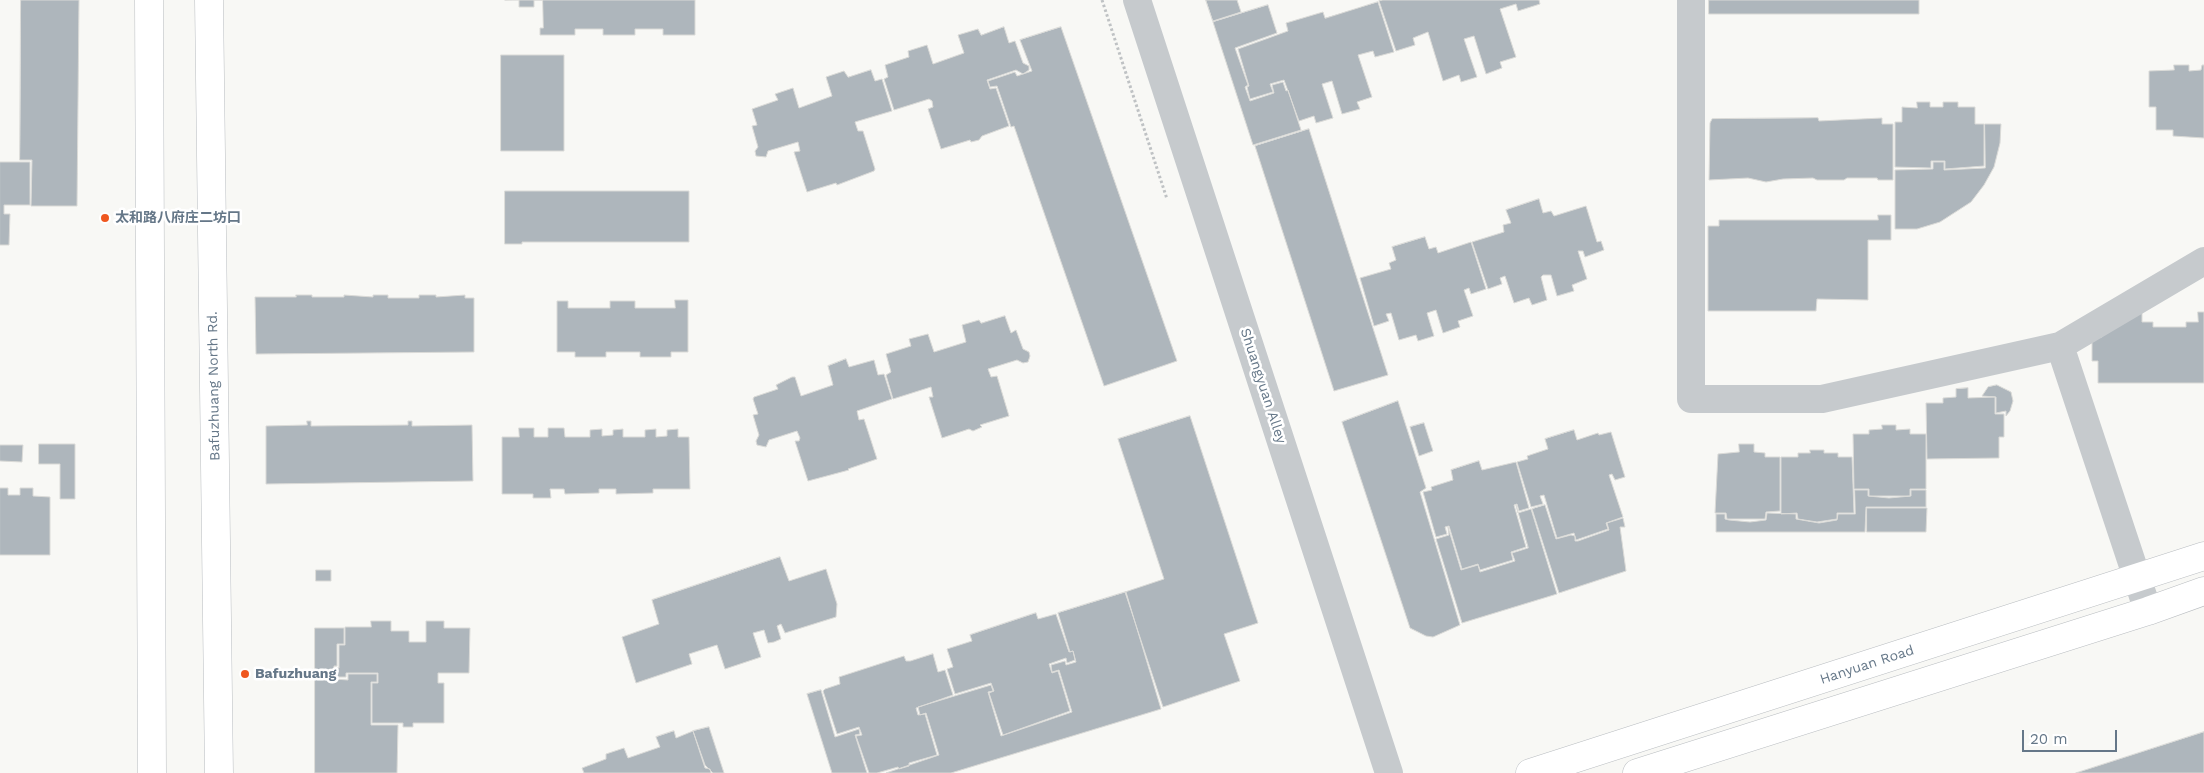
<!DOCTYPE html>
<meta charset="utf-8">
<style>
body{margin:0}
#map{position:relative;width:2204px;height:773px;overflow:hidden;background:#f8f8f5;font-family:"Work Sans",sans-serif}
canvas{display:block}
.scale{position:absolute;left:2022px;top:730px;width:95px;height:22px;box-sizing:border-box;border:2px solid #657788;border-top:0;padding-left:6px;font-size:15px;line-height:18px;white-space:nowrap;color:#657788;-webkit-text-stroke:4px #fff;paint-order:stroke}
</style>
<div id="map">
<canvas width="2204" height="773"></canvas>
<div class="scale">20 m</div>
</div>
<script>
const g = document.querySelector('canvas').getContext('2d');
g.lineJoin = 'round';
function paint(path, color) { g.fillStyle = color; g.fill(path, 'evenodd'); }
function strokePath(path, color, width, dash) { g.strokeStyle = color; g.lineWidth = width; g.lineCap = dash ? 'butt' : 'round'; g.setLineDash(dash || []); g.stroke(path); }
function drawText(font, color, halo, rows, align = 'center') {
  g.font = font + ' "Work Sans","Noto Sans SC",sans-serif'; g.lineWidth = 5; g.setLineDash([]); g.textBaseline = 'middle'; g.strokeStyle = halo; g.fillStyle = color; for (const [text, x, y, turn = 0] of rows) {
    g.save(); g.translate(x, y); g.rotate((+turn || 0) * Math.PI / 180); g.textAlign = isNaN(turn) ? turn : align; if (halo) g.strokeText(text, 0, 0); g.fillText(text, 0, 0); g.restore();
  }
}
const building = new Path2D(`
 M21,0H79L77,206H31L32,160H20Z
 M505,0H542H534V7H519V0Z
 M543,0H695V35H663V29H635V35H603V29H575V35H540V28H543Z
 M1206,0H1237L1241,12L1213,21Z
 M1383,0H1539L1540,4L1518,11L1516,4L1500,9L1516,57L1500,62L1502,68L1486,74L1474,36L1464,39L1477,77L1461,82L1459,75L1443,81L1428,32L1413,38L1415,45L1396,51L1379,1Z
 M1709,0H1919V14H1709Z
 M1378,2L1394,52L1375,57L1373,51L1358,55L1372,97L1357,102L1360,109L1342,114L1332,81L1322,84L1333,118L1316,123L1314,116L1299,121L1284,80L1270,84L1273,92L1250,99L1247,87L1249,86L1238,49L1288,31L1286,23L1323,12L1325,18Z
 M1268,5L1277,33L1235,48L1248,85L1245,87L1250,101L1274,93L1272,85L1283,82L1286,91L1288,90L1301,130L1253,145L1213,22Z
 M1004,27L1009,43L1015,41L1023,63L1029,66V70L1023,74L1016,70L987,80L990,89L996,88L1009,126L982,136L979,140L971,142L970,140L941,149L928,109L933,107L932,101L929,99L894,110L884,79L888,77L885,65L909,57L908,51L927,45L933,64L964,53L958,35L978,29L981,35Z
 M1061,27L1177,361L1104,386L1014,126L1011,127L997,86L990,87L988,81L1015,72L1017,76L1032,71L1020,40Z
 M501,55H564V151H501Z
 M2174,65H2189V71L2201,70L2202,65H2204V138L2173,136V130H2156V107H2149V71L2174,70Z
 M871,70L875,81L882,79L892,111L855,122L858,131H863L875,169L874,171L837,185L836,183L807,192L794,152L800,151L798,142L768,151L766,157L756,156L755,151L758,147L752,126L757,125L752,109L778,100L775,94L793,88L799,108L832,96L826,77L844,71L848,77Z
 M1917,102H1930V107H1943V102H1958V107H1975V124H1984V166L1945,169V161H1931V168L1895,167V122H1902V107L1917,108Z
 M1818,118L1819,121L1882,118V124H1893V180H1878L1877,178H1847L1844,180H1817L1813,178L1783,179L1766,182L1748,178L1709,180L1710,123L1712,119Z
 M1985,124H2001L2000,143L1994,167L1984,185L1971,202L1940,222L1917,229H1895V170L1933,169V162H1944V170L1985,168Z
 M1309,129L1388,375L1334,391L1255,146Z
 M0,162H30V205H4V214H10L9,245H0Z
 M505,191H689V242H522V244H505Z
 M1539,199L1543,213L1551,211L1554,216L1586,206L1597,242L1601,241L1604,250L1585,257L1583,251H1578L1587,279L1572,285L1574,291L1557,296L1551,275H1543L1541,277L1547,300L1532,305L1529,298L1514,303L1505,276L1500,278L1502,284L1488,289L1472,242L1504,232L1503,225L1511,223L1506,210Z
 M1878,215H1891V240H1868V300L1817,299L1816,311H1708V226H1719V220H1878Z
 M1425,237L1429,249L1436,247L1438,253L1471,242L1486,289L1471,294L1469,288L1464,290L1473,316L1458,321L1460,327L1443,333L1436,310L1427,313L1434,336L1418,341L1416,335L1399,340L1391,313L1386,314L1389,321L1374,326L1360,278L1391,269L1389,263L1396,260L1392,247Z
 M296,295H312V297H344V295L373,297V295H388V298H419V295H436V297L465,295V298H474V352L256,354L255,297H296Z
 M675,300H688V352H671V357H640V352H606V357H575V352H557V301H568V308H610V301H635V308H675Z
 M2198,312H2204V383H2098V361H2092V337H2102V322L2142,313V322H2153V327H2186V322H2198Z
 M1005,316L1011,333L1016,330L1023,349L1029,352L1030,356L1028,362L1023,363L1017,360L988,369L991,377L997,376L1009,416L980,425L982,427L973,431L969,429L942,438L929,397H933L931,387L893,399L886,375L891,372L886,354L911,346L909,339L928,334L934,352L966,342L962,325L979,320L981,323Z
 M846,359L849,367L874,360L878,375L884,374L892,399L857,411L859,420L864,419L877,459L848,469L849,470L808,481L795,441H799L800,438L797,431L769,440L766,447L757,445L756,441L759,435L753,415L758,414L753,399L754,397L778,389L776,385L792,377H795L801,396L833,385L828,366Z
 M1997,385L2011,392L2013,401L2010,411L2006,416V411L1996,413V397L1982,396L1988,387Z
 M1968,388V398L1995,397V414H2004V437H1999V458L1927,459L1926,403H1943V398L1956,397V389Z
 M1398,401L1426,488L1420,492L1460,625L1433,637L1426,636L1410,628L1342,422Z
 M1190,416L1258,623L1224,634L1240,681L1163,707L1125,592L1164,579L1118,439Z
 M307,421H311V426L408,425V421H412V426L472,425L473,481L266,484V426L307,425Z
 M1424,423L1433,451L1419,456L1410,427Z
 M1882,425H1896V430L1910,429V434H1926V489H1910V496H1869V489H1854L1853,434H1869V430L1882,429Z
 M519,428H534V437H548V428H564L565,437H590V430L602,429V436L613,435V430L623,429V437H645V430L656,429V437L667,436V430L678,429V437H689L690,489H653V493L616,494V489H599V493L565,494L564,489H550L551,498H533V494H502V437H519Z
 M1574,430L1577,440L1598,433L1599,435L1611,432L1625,477L1615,480L1612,474L1609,475L1623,517L1606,523L1608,529L1576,540L1574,533L1557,538L1544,495L1540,496L1543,504L1531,507L1517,462L1528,459L1527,456L1548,449L1545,439Z
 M39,444H75V499H60V464H39Z
 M1739,444H1754V452L1765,453V457H1780V511L1766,512L1765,519H1727L1726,513H1715L1718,454L1739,452Z
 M0,445H23L22,462L0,461Z
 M1810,450H1824V453H1838V457H1852L1854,513H1837V519L1817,522L1798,519L1797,513L1781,514V457H1798V453H1810Z
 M1479,461L1482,470L1516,462L1529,508L1519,511L1517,504L1514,505L1526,547L1511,552L1513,560L1480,570L1478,564L1462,569L1449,526L1445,527L1447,534L1436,537L1423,492L1432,490L1431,487L1453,480L1451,470Z
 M0,488H8V495H20V488H33V496L50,497V555H0Z
 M1855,490H1868V496L1889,498L1911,496V490H1926V507H1866L1865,532H1716V514H1725V519L1729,520L1750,522L1766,520L1767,513L1796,514V519L1819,523L1837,520L1838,514H1855Z
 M1516,505L1518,513L1531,509L1557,594L1462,623L1436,539L1449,535L1448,527L1461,570L1478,565L1480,572L1515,561L1512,553L1528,548Z
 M1545,505L1556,539L1571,535L1575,536V541H1578L1609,530L1607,523L1623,518L1625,527H1620L1626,571L1559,593L1532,509Z
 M1867,508H1927L1926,532H1867Z
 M780,557L789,581L826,569L837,604L836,617L785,633L781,624L777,626L781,639L774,642L768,643L764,630L753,633L761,657L725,669L717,645L689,654L692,664L636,683L622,637L659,624L652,600Z
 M316,570H331V581H316Z
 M1126,592L1161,709L951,773H886L939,755L926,713L920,715L918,707L991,685L993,691L988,692L1001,736L1072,712L1059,670L1052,672L1051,665L1065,661L1066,665L1076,662L1073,651L1070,652L1058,613Z
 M1036,613L1038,619L1056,614L1069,652L1073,651L1075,660L1067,663L1066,658L1049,664L1052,673L1058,671L1070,711L1003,735L989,693L994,691L991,683L955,694L947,669L953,667L947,649L972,641L970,635Z
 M371,621H391V631H409V642H426V621H444V628H470L469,673H438V683H444V723H413V727H403V723H372V683H378V673H346V677H335V667L339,668V645H345V627H371Z
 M315,628H344V644H337V666H334V679L348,680V674H377V682H371V725H398L397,773H315Z
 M933,654L938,672L945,670L953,695L916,708L918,715L925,714L937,755L909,763V766L899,769L898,767L877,773H869L856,736L862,735L859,727L837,734L823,691L825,689L840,684L839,677L904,656L906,661H910Z
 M821,690L835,737L859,729L860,734L855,735L867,773H832L807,694Z
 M709,727L724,773H713L705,765L693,731Z
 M674,731L676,738L693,731L705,768L710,769L711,773H584L582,768L606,759V754L624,748L628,758L660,747L656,737Z
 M2204,732V773H2076Z`);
paint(building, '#aeb6bc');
strokePath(building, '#dadad7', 1);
const major = new Path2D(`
 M149,0L152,773
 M209,0L219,773
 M1530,773L2204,556
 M1637,773L2148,611L2204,591`);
strokePath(major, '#b9bdc1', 29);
strokePath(new Path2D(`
 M1102,0L1167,199`), '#bfc2c4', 3, [2.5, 2.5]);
strokePath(new Path2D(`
 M1137,0L1389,773
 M1691,0V399H1822L2060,346L2204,261
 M2060,346L2148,611`), '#c6cacd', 28);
strokePath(major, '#fff', 28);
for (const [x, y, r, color] of [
 [105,218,5,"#ef571f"],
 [245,674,5,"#ef571f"]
]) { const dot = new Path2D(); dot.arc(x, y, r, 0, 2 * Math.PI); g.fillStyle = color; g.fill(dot); strokePath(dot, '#fff', 2); }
drawText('bold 14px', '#657788', '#fff', [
 ["太和路八府庄二坊口",115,218],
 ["Bafuzhuang",255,674]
], 'left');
drawText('14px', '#657788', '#fff', [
 ["Bafuzhuang North Rd.",214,386,-91],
 ["Shuangyuan Alley",1263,386,72],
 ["Hanyuan Road",1867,665,-18]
]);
</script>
